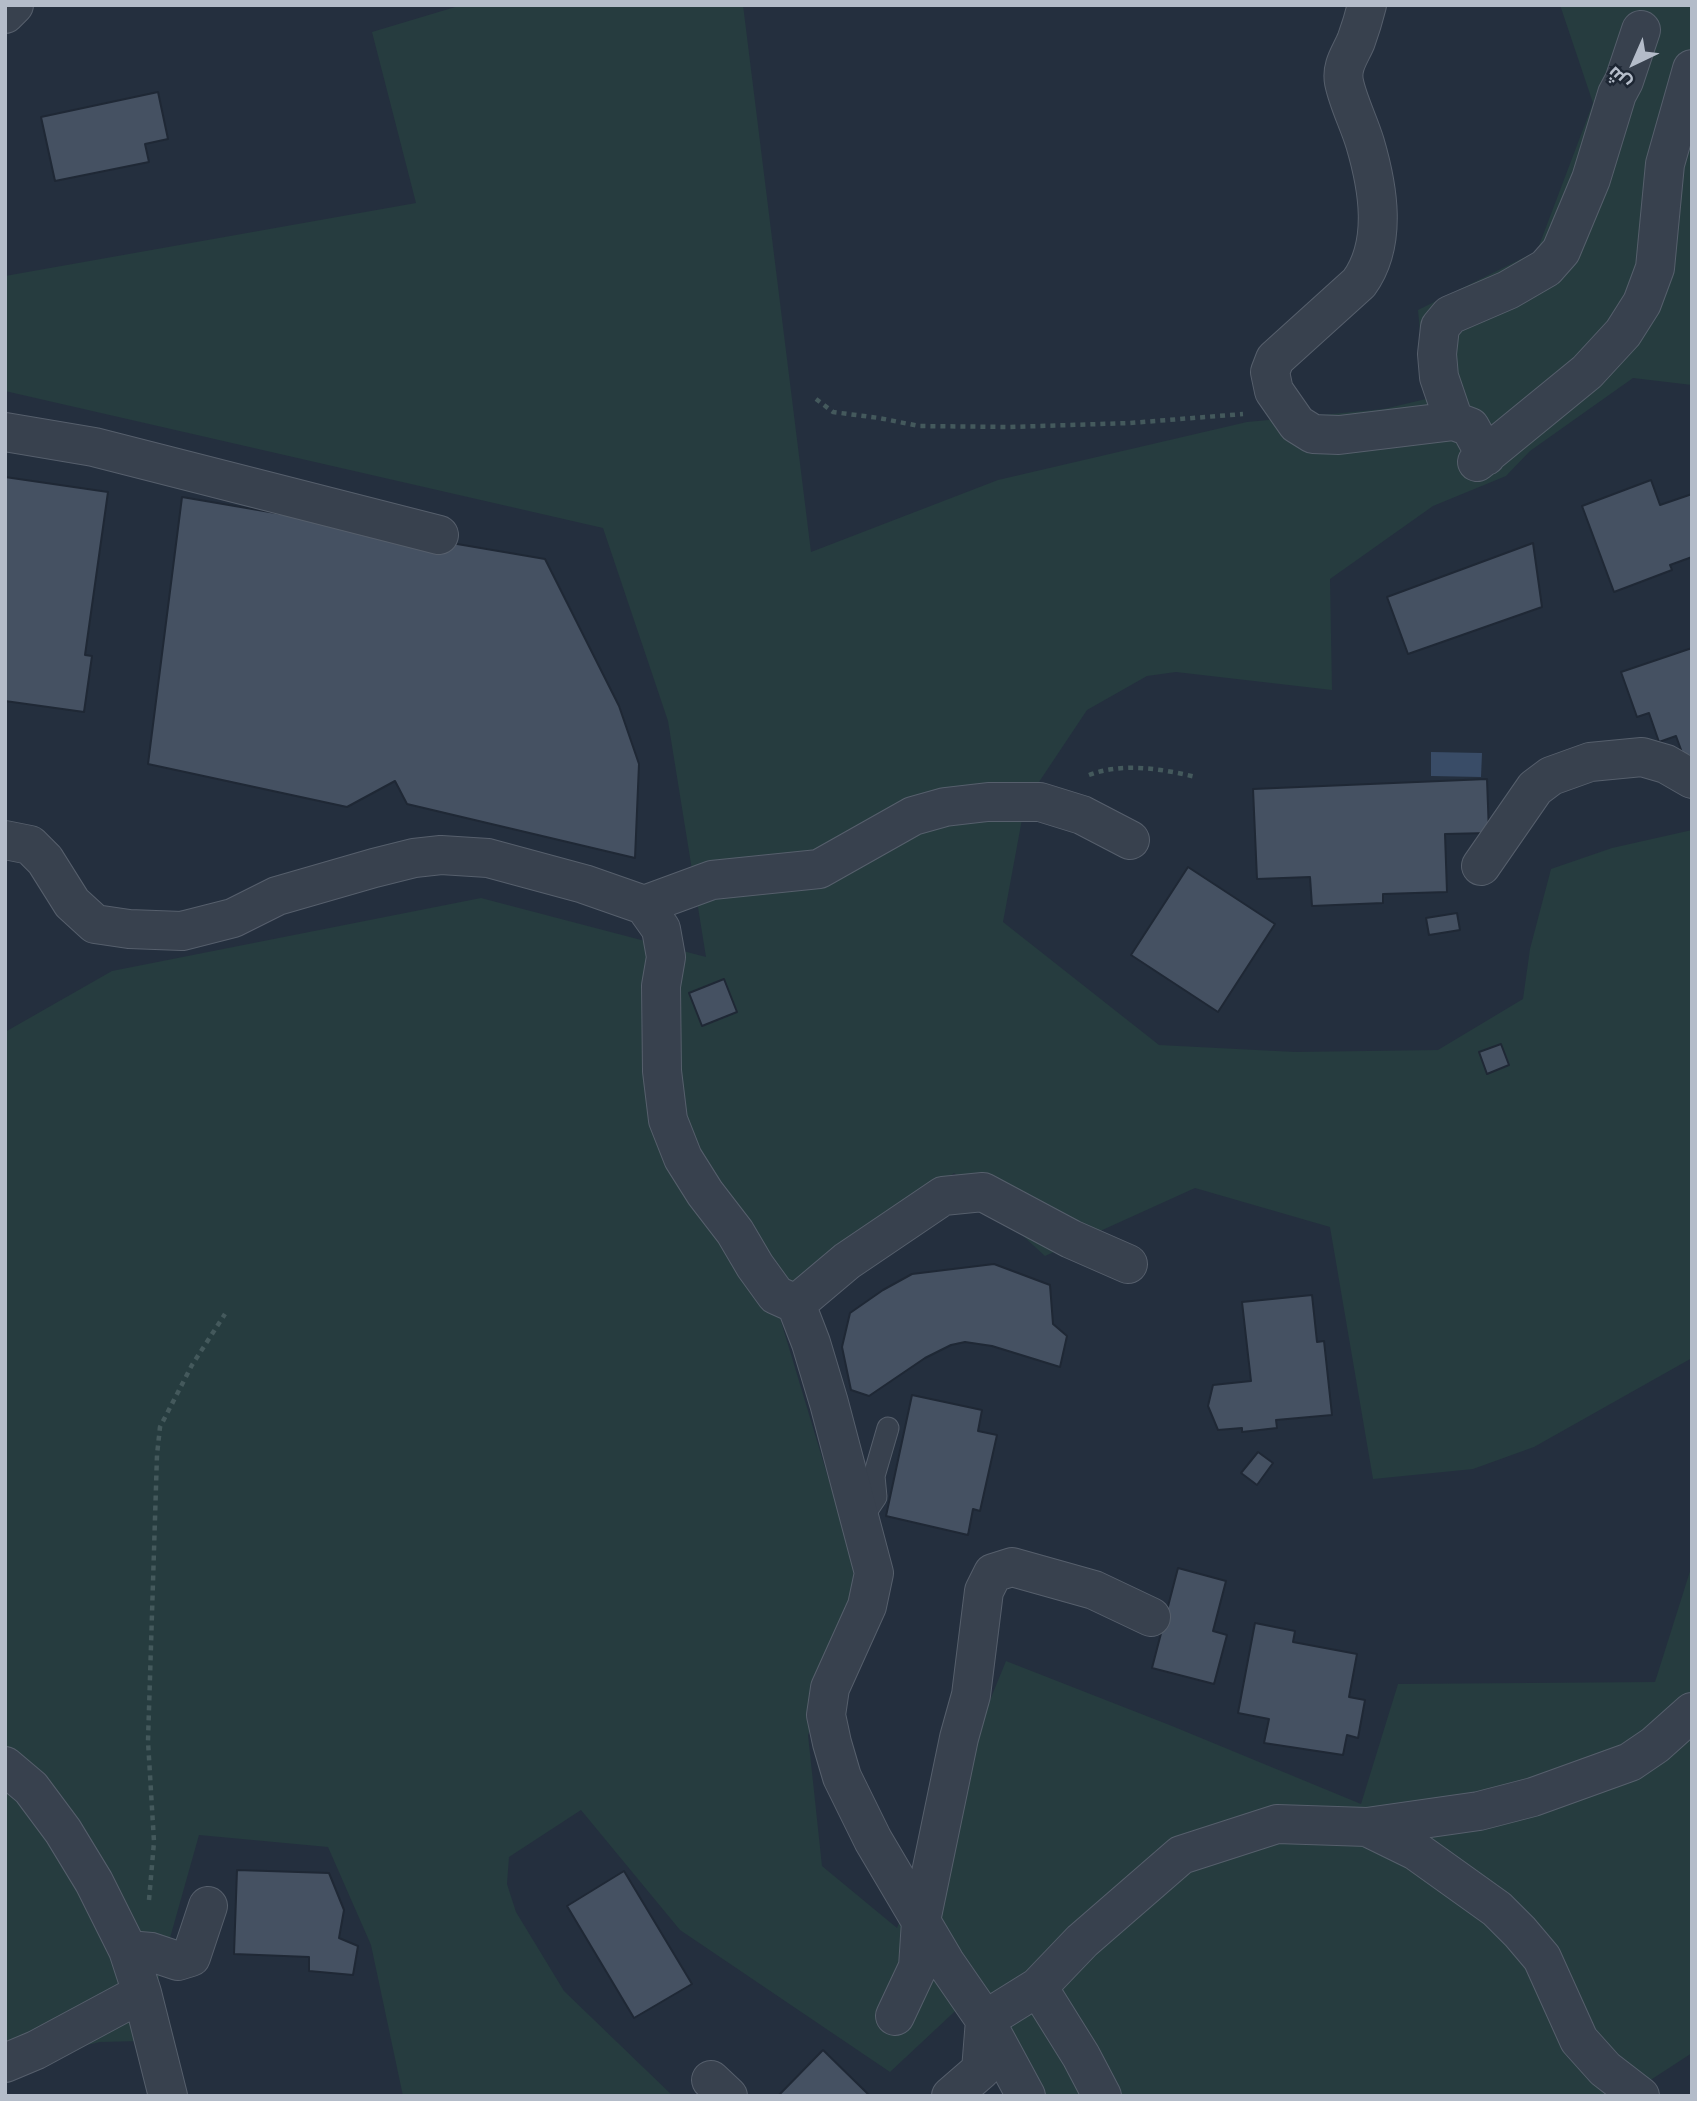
<!DOCTYPE html>
<meta charset="utf-8">
<style>
body{margin:0}
#map{position:relative;width:1697px;height:2101px;overflow:hidden;background:#242f3e;font-family:Roboto,Cairo,sans-serif}
canvas{display:block}
.frame{position:absolute;inset:0;border:7px solid #b4bcc9;pointer-events:none}
.north{position:absolute;left:1599px;top:28px;width:70px;height:70px;-webkit-text-stroke:5px #1d2633;paint-order:stroke;rotate:224deg;font-size:19px;font-weight:700;line-height:28px;text-align:center;color:#b4bcc9}
.north::after{content:'';display:block;margin:auto;width:24px;height:32px;background:#b4bcc9;clip-path:polygon(50% 0,100% 100%,50% 72%,0 100%)}
</style>
<div id="map">
<canvas width="1697" height="2101"></canvas>
<div class="frame"></div>
<div class="north">ش</div>
</div>
<script>
const g = document.querySelector('canvas').getContext('2d');
g.lineJoin = 'round';
function paint(path, color) { g.fillStyle = color; g.fill(path, 'evenodd'); }
function strokePath(path, color, width, dash) { g.strokeStyle = color; g.lineWidth = width; g.lineCap = dash ? 'butt' : 'round'; g.setLineDash(dash || []); g.stroke(path); }
paint(new Path2D(`
 M462,5H743L811,552L998,480L1247,422L1384,409L1426,399L1418,310L1537,251L1593,103L1560,5H1692V385L1633,378L1530,451L1506,476L1433,506L1330,579L1332,690L1176,672L1147,676L1087,710L1025,803L1003,922L1159,1045L1295,1052L1438,1050L1523,999L1530,949L1551,869L1612,848L1692,830V1358L1534,1447L1473,1469L1373,1479L1330,1227L1195,1188L1045,1256L954,1173L777,1308L864,1597L808,1735L822,1866L897,1928L1006,1661L1172,1726L1361,1804L1398,1684L1655,1682L1692,1565V2053L1626,2096H1042L983,1985L890,2072L680,1930L581,1810L509,1857L507,1884L516,1912L564,1991L673,2096H403L371,1945L328,1847L199,1835L141,2041L100,2042L5,2064V1032L112,971L481,898L706,957L668,721L603,528L5,391V276L416,203L372,32Z`), '#263c3f');
paint(new Path2D(`
 M1431,752L1482,753L1481,777L1431,776Z`), '#394c67');
const building = new Path2D(`
 M158,92L168,139L145,144L149,162L55,181L41,117Z
 M5,477L108,492L85,655L92,656L84,712L5,701Z
 M1651,480L1660,505L1692,494V557L1670,565L1672,570L1614,592L1582,506Z
 M182,497L545,559L619,706L639,764L635,858L407,804L395,781L347,807L148,764Z
 M1533,543L1542,607L1408,654L1387,597Z
 M1692,648V755L1684,758L1676,736L1659,742L1649,713L1637,717L1621,672Z
 M1487,779L1489,833L1445,834L1447,892L1383,894V903L1312,906L1310,877L1257,879L1253,789Z
 M1188,867L1275,924L1218,1012L1131,955Z
 M1457,913L1460,930L1429,935L1426,918Z
 M724,979L737,1012L702,1026L689,993Z
 M1501,1044L1509,1065L1487,1074L1479,1052Z
 M994,1264L1050,1285L1053,1324L1067,1336L1060,1367L992,1346L965,1342L951,1345L925,1358L869,1396L851,1390L842,1347L850,1313L883,1290L912,1274Z
 M1312,1295L1317,1342L1324,1341L1332,1415L1276,1420L1277,1428L1242,1432V1428L1218,1430L1208,1406L1213,1385L1251,1381L1242,1302Z
 M912,1395L982,1410L978,1431L997,1435L980,1511L973,1509L968,1535L886,1516Z
 M1258,1452L1273,1463L1257,1485L1241,1473Z
 M1178,1568L1226,1581L1213,1631L1227,1635L1214,1684L1152,1668Z
 M1255,1623L1295,1631L1293,1642L1357,1654L1349,1697L1365,1700L1358,1738L1347,1735L1343,1755L1264,1743L1269,1719L1238,1713Z
 M237,1870L329,1873L344,1910L339,1938L358,1946L353,1975L309,1971V1957L234,1954Z
 M624,1871L692,1984L634,2018L567,1906Z
 M823,2050L870,2096H778Z`);
paint(building, '#455162');
strokePath(building, '#1f2835', 2);
const service = new Path2D(`
 M859,1522L876,1497L874,1476L888,1428`);
const minor = new Path2D(`
 M1367,5C1364,17 1360,30 1356,41C1350,55 1341,66 1344,82C1348,102 1359,123 1365,143C1378,187 1388,243 1359,283L1275,359L1270,372L1274,391L1297,424L1313,434L1339,435L1454,421L1470,427L1486,456
 M5,14L14,5
 M1454,421L1439,377L1437,354L1440,327L1450,315L1508,290L1546,268L1561,251L1591,179L1617,94L1624,81L1641,30
 M5,432L94,447L439,535
 M1477,462L1587,372L1623,333L1642,303L1655,268L1665,164L1692,69
 M5,840L30,845L45,860L72,903L95,924L129,929L182,931L233,918L277,896L374,868L414,858L441,855L488,858L584,884L644,905L661,929L666,957L661,986L662,1071L668,1120L683,1158L705,1193L735,1232L755,1266L776,1295L796,1304
 M1481,866L1535,788L1551,776L1590,762L1642,757L1666,764L1692,779
 M644,905L712,880L819,869L913,816L945,807L988,802H1040L1082,815L1130,840
 M5,1766L31,1788L63,1831L94,1882L128,1950L142,1993L168,2096
 M1367,1827L1416,1851L1497,1909L1520,1932L1542,1958L1579,2040L1605,2069L1640,2096
 M128,1950L151,1952L178,1961L191,1957L208,1906
 M1038,1987L1081,2056L1102,2096
 M895,2016L918,1967L921,1921L959,1738L971,1695L984,1591L993,1573L1012,1567L1094,1590L1151,1617
 M5,2063L36,2050L142,1993
 M711,2080L728,2096
 M951,2096L981,2070L985,2020L1038,1987L1082,1941L1181,1855L1277,1824L1367,1827L1479,1811L1533,1797L1630,1762L1655,1745L1692,1712
 M1026,2096L985,2020L945,1962L873,1840L842,1777L832,1743L826,1715L830,1688L867,1606L874,1573L829,1403L811,1343L796,1304L847,1261L943,1196L983,1192L1071,1239L1128,1264`);
strokePath(service, '#565f6c', 23);
strokePath(minor, '#565f6c', 40);
strokePath(new Path2D(`
 M816,399L833,412L879,418L919,426L1010,427L1130,423L1243,414
 M1089,775C1123,762 1162,769 1196,777
 M149,1900L154,1842L148,1741L157,1455L160,1427L192,1365L225,1314`), '#44595c', 4.5, [5, 5]);
strokePath(service, '#38414e', 21);
strokePath(minor, '#38414e', 38);
</script>
